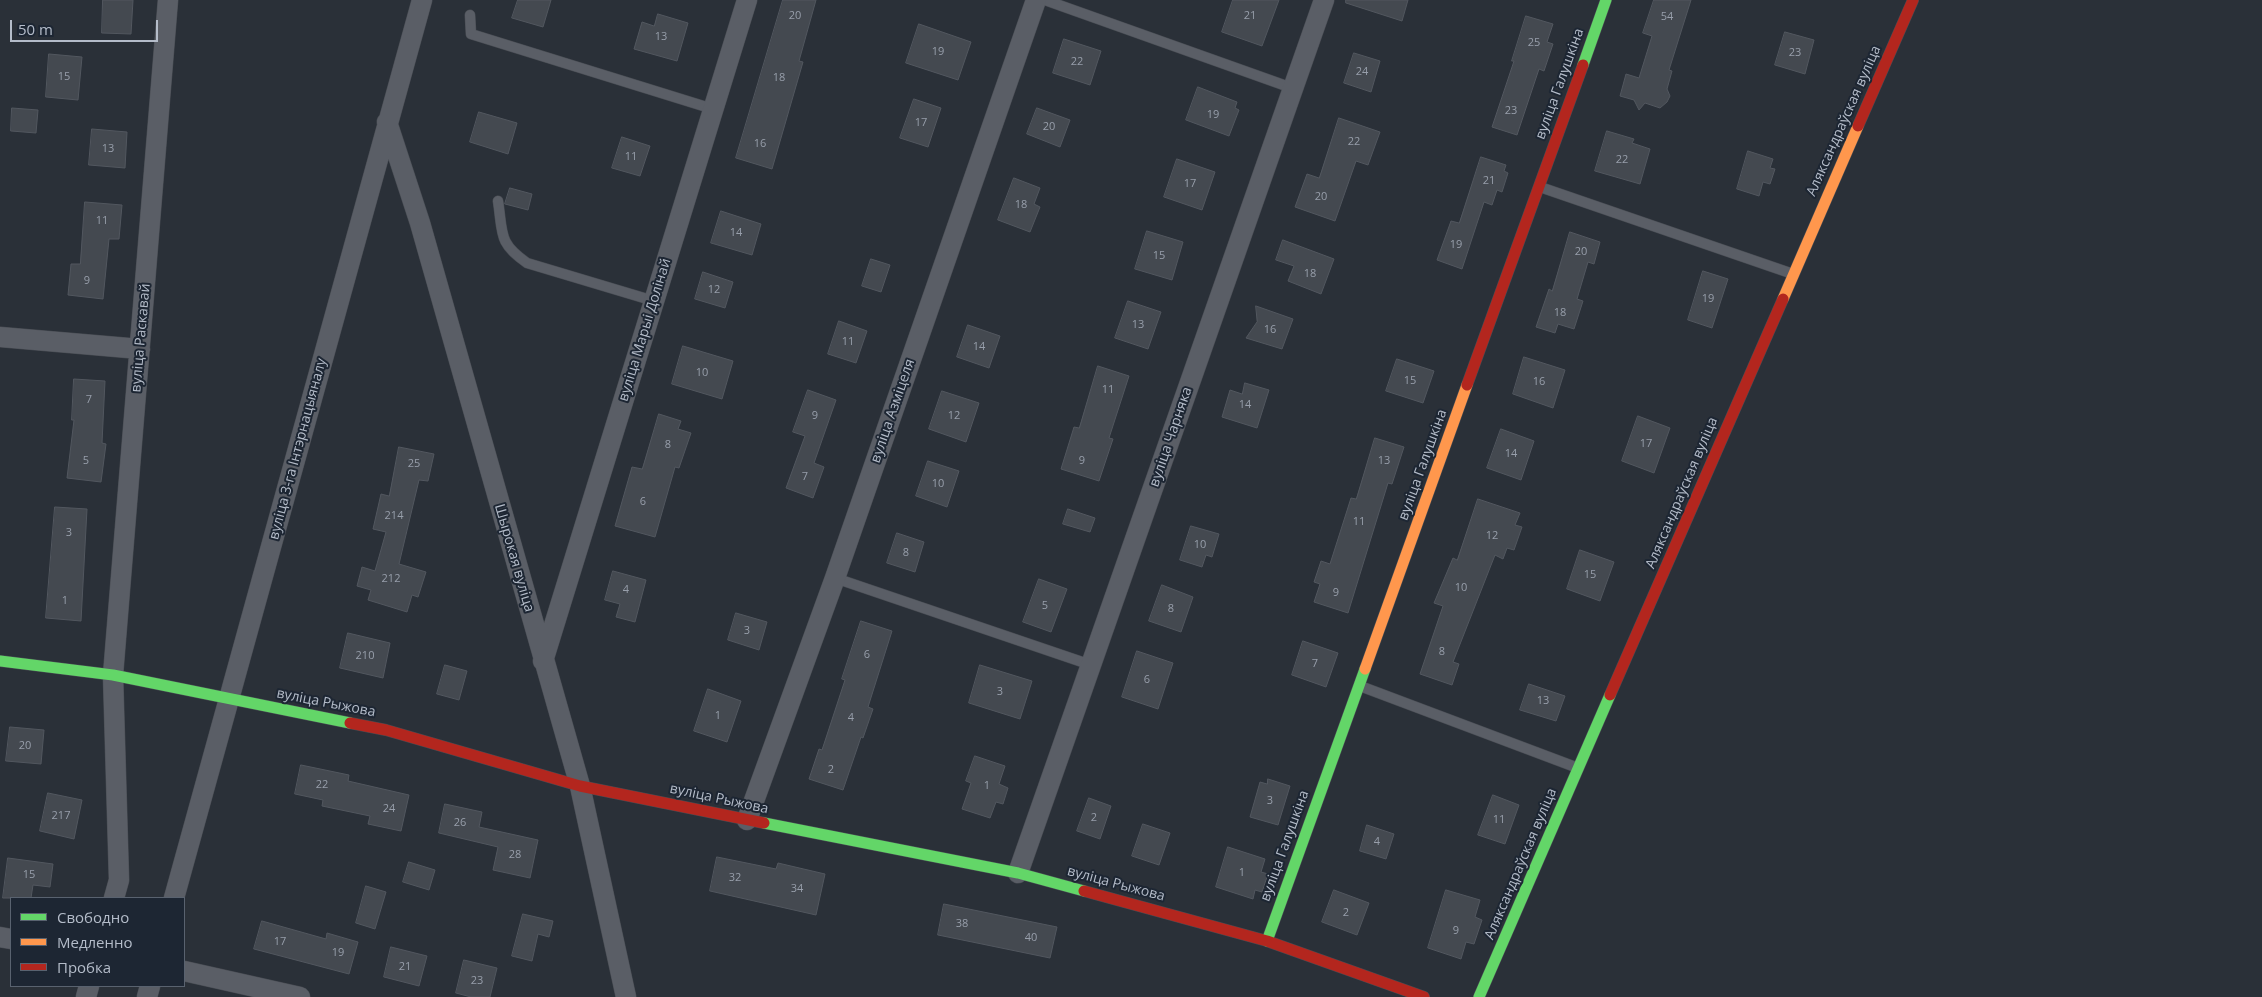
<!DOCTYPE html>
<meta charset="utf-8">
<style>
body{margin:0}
#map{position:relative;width:2262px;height:997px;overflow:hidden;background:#2a3038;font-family:"Open Sans",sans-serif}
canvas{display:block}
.legend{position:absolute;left:10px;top:897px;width:175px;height:90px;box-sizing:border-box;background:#1d2633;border:1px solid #59626f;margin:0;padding:6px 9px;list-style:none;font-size:15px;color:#b4bcc9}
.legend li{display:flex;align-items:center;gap:10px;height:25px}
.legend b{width:25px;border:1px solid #59626f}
.scale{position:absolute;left:10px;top:20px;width:148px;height:22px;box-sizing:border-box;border:2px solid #b4bcc9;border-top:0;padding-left:6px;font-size:15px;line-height:18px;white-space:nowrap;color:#b4bcc9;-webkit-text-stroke:4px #1d2633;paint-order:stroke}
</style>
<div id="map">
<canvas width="2262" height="997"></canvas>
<ul class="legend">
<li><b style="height:6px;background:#63d668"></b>Свободно</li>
<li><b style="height:6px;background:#ff974d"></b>Медленно</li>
<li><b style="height:6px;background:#b3261e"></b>Пробка</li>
</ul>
<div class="scale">50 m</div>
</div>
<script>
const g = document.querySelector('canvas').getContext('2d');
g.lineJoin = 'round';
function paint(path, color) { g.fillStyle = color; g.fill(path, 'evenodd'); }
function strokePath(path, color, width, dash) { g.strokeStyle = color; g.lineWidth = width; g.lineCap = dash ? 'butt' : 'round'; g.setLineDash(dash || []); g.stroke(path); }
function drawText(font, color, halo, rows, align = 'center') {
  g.font = font + ' "Open Sans",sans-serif'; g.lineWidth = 4; g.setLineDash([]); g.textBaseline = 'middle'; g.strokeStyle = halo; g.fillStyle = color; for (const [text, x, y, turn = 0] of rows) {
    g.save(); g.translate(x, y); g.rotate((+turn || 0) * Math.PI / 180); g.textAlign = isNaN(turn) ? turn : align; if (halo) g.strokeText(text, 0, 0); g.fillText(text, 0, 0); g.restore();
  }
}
const building = new Path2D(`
 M103,0H133L131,34L102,33Z
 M518,0H551L543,27L512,18Z
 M783,0H816L799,61L803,62L772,169L736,158Z
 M1233,0H1279L1262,46L1222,32Z
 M1346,0H1408L1402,21L1346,3Z
 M1654,0H1691L1669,70L1672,71L1667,89L1670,96L1667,102L1660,108L1645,103L1639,110L1634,100L1620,96L1626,74L1639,78L1652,36L1643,33Z
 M658,14L688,23L677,61L634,49L642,22L654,26Z
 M1526,16L1553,24L1547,42L1553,44L1544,71L1539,69L1517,135L1492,127L1514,61H1512Z
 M919,24L971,42L958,80L906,63Z
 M1785,32L1814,40L1805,74L1775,65Z
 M1064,39L1101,51L1090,85L1053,73Z
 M1354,53L1380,61L1371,92L1344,83Z
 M49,54L82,57L78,100L46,97Z
 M1198,87L1237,102L1235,108L1239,110L1229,136L1186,120Z
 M914,99L941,108L928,147L900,138Z
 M12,108L38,110L36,133L11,131Z
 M1037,108L1070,120L1060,147L1027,134Z
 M479,112L517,123L508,154L470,142Z
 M1339,118L1380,132L1368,165L1356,161L1335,221L1295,207L1307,174L1319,178Z
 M92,129L127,132L125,168L89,165Z
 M1607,131L1634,139L1632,143L1650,149L1640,184L1595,171Z
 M622,137L650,146L640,176L612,168Z
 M1748,151L1773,159L1770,168L1775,169L1770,184L1763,182L1759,196L1737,189Z
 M1481,157L1506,165L1504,171L1508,173L1502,192L1497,190L1492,205L1484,202L1462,269L1437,260L1451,221L1459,223Z
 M1177,159L1215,172L1202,210L1164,197Z
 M1014,178L1040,188L1034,204L1040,207L1030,232L998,220Z
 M510,188L532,194L528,210L505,204Z
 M85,202L122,205L119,239H109L103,299L68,295L71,264H80Z
 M721,211L761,224L752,255L711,243Z
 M1147,231L1183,242L1172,280L1135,269Z
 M1570,232L1600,242L1594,264L1588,262L1577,299L1583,301L1574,329L1558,324L1555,333L1536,327L1549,289L1552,291Z
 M1283,240L1334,259L1321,294L1288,281L1294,266L1276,260Z
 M871,259L890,265L881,292L862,286Z
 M1703,271L1728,279L1712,328L1688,320Z
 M703,272L733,282L725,308L695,299Z
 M1128,301L1161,312L1148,349L1115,338Z
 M1256,306L1293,319L1282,349L1246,338L1257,322Z
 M839,321L867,331L856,363L828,354Z
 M968,325L1000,336L989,368L957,357Z
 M683,346L733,361L722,399L672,384Z
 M1524,357L1565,370L1553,408L1513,394Z
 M1397,359L1434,371L1423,403L1386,391Z
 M1098,366L1129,376L1109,438L1113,439L1099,481L1061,469L1074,427L1079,428Z
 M74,379L105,381L102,443L106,444L101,482L67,478L74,420H72Z
 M1245,383L1269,390L1257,428L1222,417L1230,390L1242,394Z
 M808,390L836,400L814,463L824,467L813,498L786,488L805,436L793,432Z
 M942,391L979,403L966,442L929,429Z
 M659,414L681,421L678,429L691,433L679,468L675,467L655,537L615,526L632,467L642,469Z
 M1638,416L1670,428L1654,473L1622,461Z
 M1501,429L1534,441L1521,480L1487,468Z
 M1375,438L1404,447L1392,484L1388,483L1348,613L1314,602L1320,584L1314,582L1321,561L1330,564L1351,498L1356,499Z
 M399,447L434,454L428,481L419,480L399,564L426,572L418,597L412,595L407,612L368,600L371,590L357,586L362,567L375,571L386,532L373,529L381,494L389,496Z
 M928,461L959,471L947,507L916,496Z
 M1478,499L1520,513L1515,525L1522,527L1514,550L1507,548L1503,559L1495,555L1453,662L1459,664L1452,685L1420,674L1443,606L1434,603L1453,558L1457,560Z
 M55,507L87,509L81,621L46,618Z
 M1068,509L1095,518L1090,532L1063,524Z
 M1191,526L1219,534L1212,557L1206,555L1202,567L1180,560Z
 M897,533L924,542L915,572L887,563Z
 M1580,550L1614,562L1600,601L1567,589Z
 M613,571L646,580L635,622L616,617L620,604L605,600Z
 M1039,579L1067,589L1051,632L1023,622Z
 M1162,585L1193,597L1181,632L1149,621Z
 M736,613L767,622L759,650L728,640Z
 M861,621L892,631L868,707L873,709L863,738L861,737L843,790L809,779L819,749L822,750L845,680L842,679Z
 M348,633L390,643L383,678L340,668Z
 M1303,641L1338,653L1326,687L1292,675Z
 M1137,651L1173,663L1158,709L1122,697Z
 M445,665L467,671L459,700L437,694Z
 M980,665L1032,681L1020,719L969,703Z
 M1529,684L1565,696L1556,721L1520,710Z
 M708,689L741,701L727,742L694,731Z
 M10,727L44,730L41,764L6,761Z
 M975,756L1005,766L999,784L1008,788L1003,804L996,802L990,818L962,809L971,783L966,781Z
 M301,765L349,775L348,781L409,795L401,831L368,824L370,816L322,806L323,800L295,794Z
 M1268,779L1290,786L1278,825L1250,817L1260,782L1267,784Z
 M48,793L82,800L74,839L40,831Z
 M1493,795L1519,805L1505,844L1478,835Z
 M1089,798L1111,806L1100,839L1077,831Z
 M445,804L482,812L479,827L538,840L530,878L493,870L498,847L439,833Z
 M1143,824L1170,833L1159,865L1132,856Z
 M1367,825L1394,834L1386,859L1360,851Z
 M1228,847L1265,859L1261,872L1268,874L1262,892L1255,890L1253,899L1216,887Z
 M717,857L776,869L778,863L825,874L816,915L710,891Z
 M8,858L53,864L50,887L33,885L31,898H3Z
 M409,862L435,870L429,890L403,882Z
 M366,886L386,892L375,929L356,923Z
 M1334,890L1369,903L1357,935L1322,922Z
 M1446,890L1480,900L1475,917L1482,920L1474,944L1466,942L1461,959L1428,948Z
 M944,904L1057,927L1050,958L938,935Z
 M523,914L553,921L549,937L538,934L532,961L512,956Z
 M262,921L326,939L327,933L358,942L349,974L254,949Z
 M391,947L427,956L419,986L384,977Z
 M464,960L497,968L490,997H471L456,993Z`);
paint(building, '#444950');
strokePath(building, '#52575f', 1);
const lane = new Path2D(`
 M1045,0L1292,88
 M470,15L471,34L713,109
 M1540,187L1793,274
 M498,201C503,234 498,243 527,263L654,301
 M835,578L1091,665
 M1360,686L1578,768`);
const street = new Path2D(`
 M387,122L420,223L580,786L626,997
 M0,337L140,349
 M543,661L747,0
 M747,820L835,578L1036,0
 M1018,873L1324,0
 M114,898L119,880L113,675L168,0
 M174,898L422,0
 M0,937L11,939
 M184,971L300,997
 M86,997L89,986
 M147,997L150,986`);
const fast = new Path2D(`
 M1583,65L1606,0
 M0,661L113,675L350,723
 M764,823L1018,873L1084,891
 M1267,941L1365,669
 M1479,997L1610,695`);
const slow = new Path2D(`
 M1783,299L1858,126
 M1365,669L1467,385`);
const jam = new Path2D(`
 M1858,126L1913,0
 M1467,385L1583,65
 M1610,695L1783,299
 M350,723L386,730L580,786L764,823
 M1084,891L1267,941L1424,997`);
strokePath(lane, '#484c53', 11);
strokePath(street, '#484c53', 21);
strokePath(fast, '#484c53', 12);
strokePath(slow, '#484c53', 12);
strokePath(jam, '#484c53', 12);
strokePath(lane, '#5a5e66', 10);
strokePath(street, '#5a5e66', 20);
strokePath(fast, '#63d668', 11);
strokePath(slow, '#ff974d', 11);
strokePath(jam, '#b3261e', 11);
drawText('11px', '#989fab', null, [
 ["20",795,16],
 ["21",1250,16],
 ["54",1667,17],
 ["13",661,37],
 ["25",1534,43],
 ["19",938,52],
 ["23",1795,53],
 ["22",1077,62],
 ["24",1362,72],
 ["15",64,77],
 ["18",779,78],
 ["23",1511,111],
 ["19",1213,115],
 ["17",921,123],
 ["20",1049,127],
 ["22",1354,142],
 ["16",760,144],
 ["13",108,149],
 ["11",631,157],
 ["22",1622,160],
 ["21",1489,181],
 ["17",1190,184],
 ["20",1321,197],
 ["18",1021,205],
 ["11",102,221],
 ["14",736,233],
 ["19",1456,245],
 ["20",1581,252],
 ["15",1159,256],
 ["18",1310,274],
 ["9",87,281],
 ["12",714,290],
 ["19",1708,299],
 ["18",1560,313],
 ["13",1138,325],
 ["16",1270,330],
 ["11",848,342],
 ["14",979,347],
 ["10",702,373],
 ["15",1410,381],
 ["16",1539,382],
 ["11",1108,390],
 ["7",89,400],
 ["14",1245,405],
 ["9",815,416],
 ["12",954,416],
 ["17",1646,444],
 ["8",668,445],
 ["14",1511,454],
 ["5",86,461],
 ["9",1082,461],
 ["13",1384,461],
 ["25",414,464],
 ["7",805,477],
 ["10",938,484],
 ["6",643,502],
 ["214",394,516],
 ["11",1359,522],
 ["3",69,533],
 ["12",1492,536],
 ["10",1200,545],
 ["8",906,553],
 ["15",1590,575],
 ["212",391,579],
 ["10",1461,588],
 ["4",626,590],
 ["9",1336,593],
 ["1",65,601],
 ["5",1045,606],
 ["8",1171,609],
 ["3",747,631],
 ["8",1442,652],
 ["6",867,655],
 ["210",365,656],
 ["7",1315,664],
 ["6",1147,680],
 ["3",1000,692],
 ["13",1543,701],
 ["1",718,716],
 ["4",851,718],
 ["20",25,746],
 ["2",831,770],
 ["22",322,785],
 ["1",987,786],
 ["3",1270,801],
 ["24",389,809],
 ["217",61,816],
 ["2",1094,818],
 ["11",1499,820],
 ["26",460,823],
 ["4",1377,842],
 ["28",515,855],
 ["1",1242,873],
 ["15",29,875],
 ["32",735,878],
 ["34",797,889],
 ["2",1346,913],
 ["38",962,924],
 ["9",1456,931],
 ["40",1031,938],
 ["17",280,942],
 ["19",338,953],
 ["21",405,967],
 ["23",477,981]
]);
drawText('14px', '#b4bcc9', '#1d2633', [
 ["вуліца Галушкіна",1560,84,-70],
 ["Аляксандраўская вуліца",1844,121,-66],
 ["вуліца Марыі Долінай",645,330,-73],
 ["вуліца Раскавай",141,338,-85],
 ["вуліца Азміцеля",893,411,-71],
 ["вуліца Чарняка",1171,437,-71],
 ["вуліца 3-га Інтэрнацыяналу",298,449,-75],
 ["вуліца Галушкіна",1423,465,-70],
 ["Аляксандраўская вуліца",1682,493,-67],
 ["Шырокая вуліца",514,558,74],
 ["вуліца Рыжова",326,703,11],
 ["вуліца Рыжова",719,799,12],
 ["вуліца Галушкіна",1285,846,-70],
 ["Аляксандраўская вуліца",1521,864,-67],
 ["вуліца Рыжова",1116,884,15]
]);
</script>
